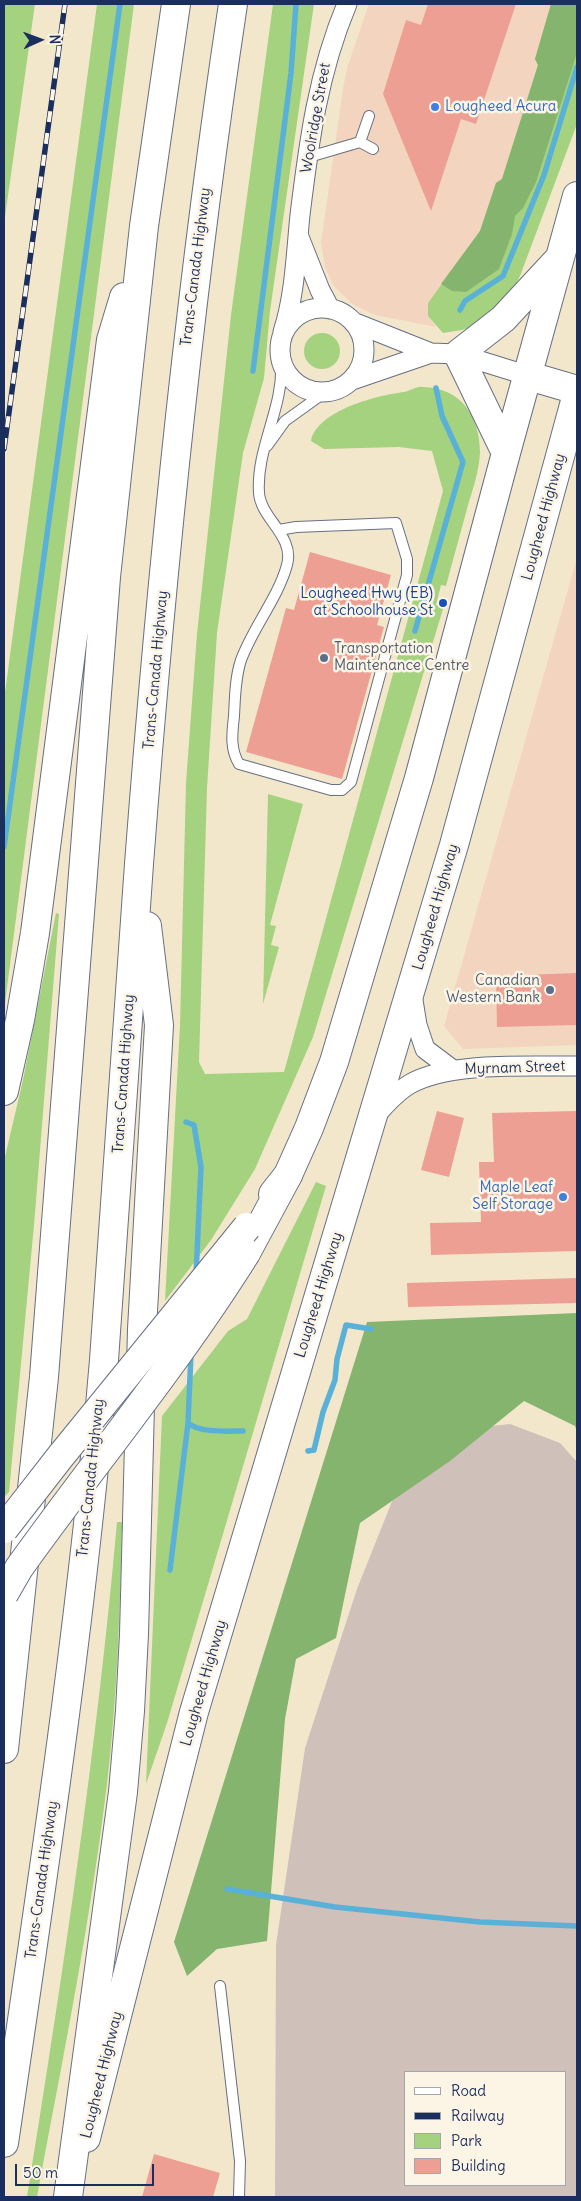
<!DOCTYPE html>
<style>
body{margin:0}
#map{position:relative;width:581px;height:2201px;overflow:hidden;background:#f2e7cb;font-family:Delius,sans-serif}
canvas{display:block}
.frame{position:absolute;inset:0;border:5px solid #1b2f5e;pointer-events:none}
.legend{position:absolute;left:404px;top:2071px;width:162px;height:115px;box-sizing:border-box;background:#fcf5e5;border:1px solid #a2a6af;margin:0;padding:6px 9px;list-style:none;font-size:15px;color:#1b2f5e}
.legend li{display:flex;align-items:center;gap:10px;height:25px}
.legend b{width:25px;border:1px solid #a2a6af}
.north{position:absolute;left:15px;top:15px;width:50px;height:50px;-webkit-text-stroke:4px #fcf5e5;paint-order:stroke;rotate:88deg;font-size:14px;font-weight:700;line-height:20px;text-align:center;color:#1b2f5e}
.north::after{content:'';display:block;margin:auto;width:18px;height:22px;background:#1b2f5e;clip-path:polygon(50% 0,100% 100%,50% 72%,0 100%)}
.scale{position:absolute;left:15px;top:2164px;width:139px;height:22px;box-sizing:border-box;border:2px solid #1b2f5e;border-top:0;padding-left:6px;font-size:15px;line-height:18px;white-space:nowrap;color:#1b2f5e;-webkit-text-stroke:4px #fcf5e5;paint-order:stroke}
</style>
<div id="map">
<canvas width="581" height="2201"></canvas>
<div class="frame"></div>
<ul class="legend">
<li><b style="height:6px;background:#fff"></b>Road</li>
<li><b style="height:6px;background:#1b2f5e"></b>Railway</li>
<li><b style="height:14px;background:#a5d27f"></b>Park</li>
<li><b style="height:14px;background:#ed9f94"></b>Building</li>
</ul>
<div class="north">N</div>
<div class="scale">50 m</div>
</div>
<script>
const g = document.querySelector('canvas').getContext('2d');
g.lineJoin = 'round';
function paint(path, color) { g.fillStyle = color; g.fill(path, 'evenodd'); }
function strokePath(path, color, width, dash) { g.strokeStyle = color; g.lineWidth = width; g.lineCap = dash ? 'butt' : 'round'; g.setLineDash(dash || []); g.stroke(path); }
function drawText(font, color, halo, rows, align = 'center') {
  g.font = font + ' Delius,sans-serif'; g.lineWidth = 5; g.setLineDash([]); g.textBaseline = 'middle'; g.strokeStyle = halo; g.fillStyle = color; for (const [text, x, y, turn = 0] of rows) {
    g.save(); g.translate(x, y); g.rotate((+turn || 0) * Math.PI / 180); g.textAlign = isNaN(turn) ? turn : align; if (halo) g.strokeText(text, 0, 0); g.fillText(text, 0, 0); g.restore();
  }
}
paint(new Path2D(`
 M369,4H551L535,59L538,65L502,179L496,183L480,231L428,303V316L436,327L375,315L352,304L333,285L325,267L321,243L343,89L347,68Z
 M577,558V1045L463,1049L444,1026Z`), '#f3d4be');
paint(new Path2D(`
 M510,1424L560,1443L577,1462V2197H275L276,1945L305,1748L357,1589L419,1434ZM405,2072H565V2185H405Z`), '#cfc0ba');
paint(new Path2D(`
 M4,4H35L4,224Z
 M97,4H134L4,1011V700Z
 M273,4H314L270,311L264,378L243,453L217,633L207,788L199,1062L205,1074L284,1072L443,491L432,451L399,447L324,449L311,441C317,410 379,395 404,392C411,391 416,386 423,387C461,388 480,416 480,453C479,471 473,489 468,505C461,532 453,559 446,586L441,585L436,605L443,607V609L313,1037L255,1169L211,1240L165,1301L180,1025L186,783L197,634L231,315Z
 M551,4H577V124L520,276L512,292L477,325L462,330L443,333L428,316V303L480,231L496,183L502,179L538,65L535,59Z
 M304 351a18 18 0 1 1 36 0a18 18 0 1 1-36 0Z
 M268,794L303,804L270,925L276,926L271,945L279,947L263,1004Z
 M56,913L59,914L34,1225L9,1492L4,1497V1161L23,1080Z
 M316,1182L326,1186L167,1723L146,1784L162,1416L228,1331L247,1319Z
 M117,1522H122V1527C120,1613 117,1699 107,1784C91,1917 65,2048 40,2180L37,2197H27C63,1973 97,1748 117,1522Z`), '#a5d27f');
paint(new Path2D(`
 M551,4H577V52L572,69L536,182L523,208L515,216L512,234L499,269L466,292L452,291L441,284L480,231L496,183L502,179L538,65L535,59Z
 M577,1313V1431L575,1426L524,1401L450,1461L360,1523L336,1638L296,1659L285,1719L267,1941L217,1949L187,1976L174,1942L367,1322Z`), '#84b46e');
strokePath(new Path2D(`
 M460,310L465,301L503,276L544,175L577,67
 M253,371L291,73L296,4
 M415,631L463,462L442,416L436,388
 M4,847L120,4
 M186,1122L194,1125L201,1167L196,1275
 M191,1354L188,1423C199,1433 228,1431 243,1431
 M308,1451L314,1450L323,1412L335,1380L337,1359L346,1325L371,1329
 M170,1570L188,1423
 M227,1889L335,1907L480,1922L577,1926`), '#5ab1d7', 5.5);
paint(new Path2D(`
 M428,4H516L476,124L461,119L431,211L383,94L406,20L421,25Z
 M310,552L391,575L377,625L384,627L342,779L246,752L286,608L294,610Z
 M577,973V1025L497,1027L496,976Z
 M437,1111L464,1118L449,1177L421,1170Z
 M577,1111V1251L431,1255L430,1223L481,1222L479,1162H494L492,1113Z
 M577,1278V1303L408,1307L407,1283Z
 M154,2154L220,2173L213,2197H142Z`), '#ed9f94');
const lane = new Path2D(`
 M360,142L369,116
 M309,157L360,142L373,149
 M267,446L285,421L324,393
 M279,530L296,527L396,523L407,559V575L351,782L342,790H331L239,764C230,749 232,734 234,716C235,698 235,678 241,660C253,627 278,598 287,565C295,536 261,519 259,493C256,448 284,407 281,363
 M220,1986L240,2161L239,2197`);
const street = new Path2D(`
 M299,237L320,290L330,309
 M280 350a42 42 0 1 1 84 0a42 42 0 1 1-84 0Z
 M353,322L431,353L458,354L529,376
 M283,332C295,295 296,254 300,215C309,141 318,73 347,4
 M352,380L431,353
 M412,994L417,1025L425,1049L453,1070
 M376,1115C386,1104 396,1092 410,1084C450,1061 530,1067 577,1066`);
const secondary = new Path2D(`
 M529,376L577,390`);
const primary = new Path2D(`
 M506,453L458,354L503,319L556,262
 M273,1194L288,1175L309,1128L334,1062L419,778L506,453L577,196
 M86,2138L194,1712L454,845L577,394`);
const highway = new Path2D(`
 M4,1091L20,1020L35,933L111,340L124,297
 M246,1253L288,1175
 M4,1749L44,1377L106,577L144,226L176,4
 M4,2143C42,1883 82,1622 104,1360C117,1195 126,1029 139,864C161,576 190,289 233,4
 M68,2197L123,1792L130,1711L134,1634L142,1329L159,1025L147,926`);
strokePath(lane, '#666f84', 12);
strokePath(street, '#666f84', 21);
strokePath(secondary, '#666f84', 30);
strokePath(primary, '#666f84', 30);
strokePath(highway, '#666f84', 30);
strokePath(lane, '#fff', 10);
strokePath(street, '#fff', 19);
strokePath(secondary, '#fff', 28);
strokePath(primary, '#fff', 28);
strokePath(highway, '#fff', 28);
const rail = new Path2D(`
 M4,449L65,4`);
strokePath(rail, '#1b2f5e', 5.5);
strokePath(rail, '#fcf5e5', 4, [11]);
const primaryBridge = new Path2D(`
 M4,1529L60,1457L247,1227`);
const highwayBridge = new Path2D(`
 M4,1594L19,1568C94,1463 178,1362 246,1253`);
strokePath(primaryBridge, '#666f84', 30, []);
strokePath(highwayBridge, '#666f84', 30, []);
strokePath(primaryBridge, '#fff', 28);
strokePath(highwayBridge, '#fff', 28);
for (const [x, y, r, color] of [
 [435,107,5,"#3f7fe0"],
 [443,603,5,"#1a4fb4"],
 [324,658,5,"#5c6f8a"],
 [550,990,5,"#5c6f8a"],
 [563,1197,5,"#3f7fe0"]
]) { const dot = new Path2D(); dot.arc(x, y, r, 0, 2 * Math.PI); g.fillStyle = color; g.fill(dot); strokePath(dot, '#fcf5e5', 2); }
drawText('15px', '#366cbe', '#fcf5e5', [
 ["Lougheed Acura",445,107],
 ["Maple Leaf",553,1188,"right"],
 ["Self Storage",553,1205,"right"]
], 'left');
drawText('15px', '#1b2f5e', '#fcf5e5', [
 ["Woolridge Street",316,118,-80],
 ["Trans-Canada Highway",196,267,-83],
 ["Lougheed Highway",544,517,-75],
 ["Trans-Canada Highway",156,670,-85],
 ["Lougheed Highway",436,907,-74],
 ["Myrnam Street",515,1068,-2],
 ["Trans-Canada Highway",124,1074,-86],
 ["Lougheed Highway",319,1295,-73],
 ["Trans-Canada Highway",91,1478,-84],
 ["Lougheed Highway",204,1683,-74],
 ["Trans-Canada Highway",42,1880,-82],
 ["Lougheed Highway",102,2075,-76]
]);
drawText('15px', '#164399', '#fcf5e5', [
 ["Lougheed Hwy (EB)",433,594],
 ["at Schoolhouse St",433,611]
], 'right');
drawText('15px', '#4e5e75', '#fcf5e5', [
 ["Transportation",334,649],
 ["Maintenance Centre",334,666],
 ["Canadian",540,981,"right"],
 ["Western Bank",540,998,"right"]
], 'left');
</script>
